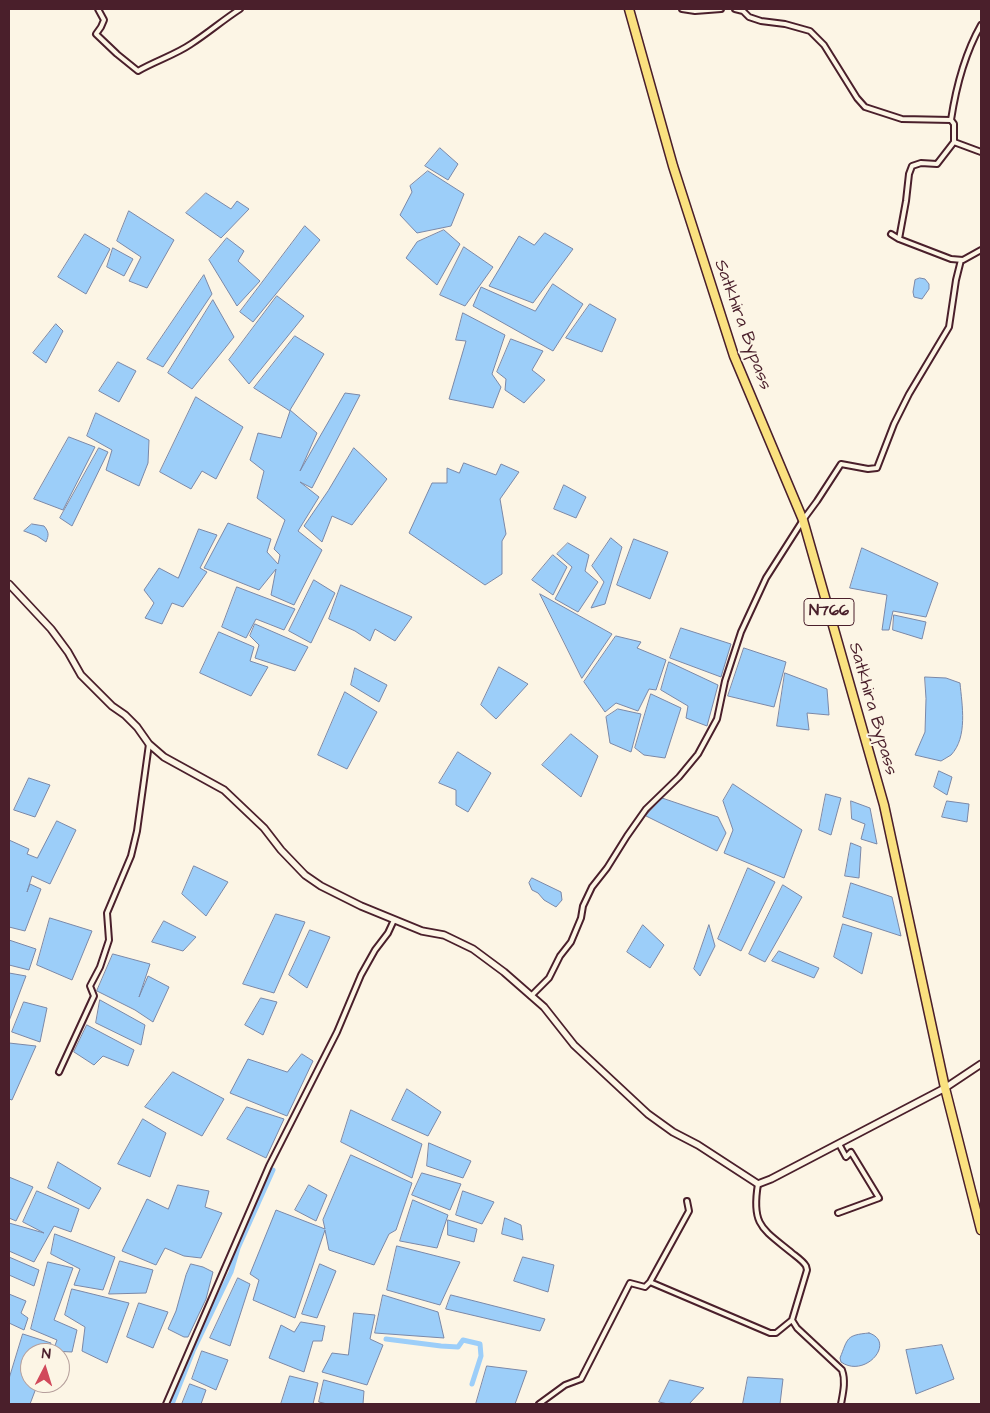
<!DOCTYPE html>
<style>
body{margin:0}
#map{position:relative;width:990px;height:1413px;overflow:hidden;background:#fcf5e5;font-family:"Architects Daughter",sans-serif}
canvas{display:block}
.frame{position:absolute;inset:0;border:10px solid #4a1f2b;pointer-events:none}
.north{position:absolute;left:20px;top:1343px;width:50px;height:50px;box-sizing:border-box;background:#fcf5e5;border:1px solid #b59f9b;border-radius:50%;rotate:5deg;font-size:14px;font-weight:700;line-height:20px;text-align:center;color:#4a1f2b}
.north::after{content:'';display:block;margin:auto;width:18px;height:22px;background:#d1495b;clip-path:polygon(50% 0,100% 100%,50% 72%,0 100%)}
</style>
<div id="map">
<canvas width="990" height="1413"></canvas>
<div class="frame"></div>
<div class="north">N</div>
</div>
<script>
const g = document.querySelector('canvas').getContext('2d');
g.lineJoin = 'round';
function paint(path, color) { g.fillStyle = color; g.fill(path, 'evenodd'); }
function strokePath(path, color, width, dash) { g.strokeStyle = color; g.lineWidth = width; g.lineCap = dash ? 'butt' : 'round'; g.setLineDash(dash || []); g.stroke(path); }
function drawText(font, color, halo, rows, align = 'center') {
  g.font = font + ' "Architects Daughter",sans-serif'; g.lineWidth = 4; g.setLineDash([]); g.textBaseline = 'middle'; g.strokeStyle = halo; g.fillStyle = color; for (const [text, x, y, turn = 0] of rows) {
    g.save(); g.translate(x, y); g.rotate((+turn || 0) * Math.PI / 180); g.textAlign = isNaN(turn) ? turn : align; if (halo) g.strokeText(text, 0, 0); g.fillText(text, 0, 0); g.restore();
  }
}
const water = new Path2D(`
 M440,148L458,164L448,180L425,166Z
 M428,171L464,194L451,226L417,233L400,215L412,192L410,186Z
 M206,193L231,209L237,201L249,209L221,238L186,213Z
 M129,211L174,240L147,288L129,281L141,257L117,241Z
 M305,226L320,240L253,322L240,312Z
 M444,230L460,244L437,285L406,258L417,242Z
 M545,233L573,249L533,303L489,286L519,236L534,245Z
 M85,234L110,249L86,294L58,277Z
 M227,238L244,251L238,261L260,281L237,306L209,260Z
 M464,247L493,267L465,306L440,295Z
 M113,248L133,259L124,276L107,267Z
 M204,275L212,294L163,367L147,359Z
 M920,278L925,279L929,284V289L922,299L914,297L913,292L915,280Z
 M553,284L583,304L553,351L473,306L481,287L535,311Z
 M277,296L304,316L249,384L229,360Z
 M213,300L234,337L192,389L168,373Z
 M590,304L616,319L602,352L566,338Z
 M463,313L505,335L492,374L501,387L493,408L449,399L466,341L456,340Z
 M56,324L63,331L46,363L33,353Z
 M295,336L324,354L290,410L317,433L300,471L345,393L360,395L312,488L300,482L319,497L298,531L322,550L294,605L271,595L276,569L259,590L204,568L228,523L271,539L267,552L278,564L280,555L274,549L285,520L257,498L264,471L250,460L258,433L281,438L290,411L254,388Z
 M511,339L543,351L532,370L545,380L524,403L505,390L506,379L497,372Z
 M118,362L136,371L119,402L99,391Z
 M196,397L243,427L216,479L202,471L191,489L160,472Z
 M96,413L149,440L148,463L139,486L106,470L112,450L87,436Z
 M69,437L95,447L63,510L34,499Z
 M99,448L108,452L72,526L60,518Z
 M354,448L387,479L352,525L332,516L322,542L304,526L328,491Z
 M464,463L496,475L501,464L519,472L500,499L506,534L502,541V574L485,585L409,533L432,483H447V468L459,473Z
 M564,485L586,497L576,518L554,509Z
 M32,524L44,526C49,532 49,535 46,542L37,536L24,531Z
 M199,529L217,535L200,568L207,572L183,607L172,603L162,624L145,618L154,603L144,590L159,568L178,578Z
 M611,538L622,547L605,604L591,608L604,582L592,566Z
 M634,539L668,552L650,599L617,585Z
 M568,543L589,555L585,571L598,582L578,612L555,599L572,567L557,554Z
 M862,548L938,583L926,617L893,611L889,630H882L887,595L850,588Z
 M553,555L567,567L553,595L532,580Z
 M314,580L335,593L311,643L289,631Z
 M341,585L412,617L395,641L375,629L370,641L355,631L329,619Z
 M237,587L295,609L284,630L256,619L246,638L222,627Z
 M540,594L612,634L582,678Z
 M894,615L926,622L922,639L893,630Z
 M255,624L308,647L295,671L255,658L259,645L250,636Z
 M681,628L731,644L721,677L670,658Z
 M219,632L254,647L250,661L268,667L251,696L200,673Z
 M616,636L641,642L637,648L666,660L656,690L649,689L638,711L616,703L605,712L584,682Z
 M744,648L786,662L774,707L728,696Z
 M669,662L718,685L707,726L686,718L688,706L661,690Z
 M499,667L528,684L496,719L481,705Z
 M355,668L387,685L379,702L351,685Z
 M785,673L827,689L829,715L807,713L809,730L777,726Z
 M925,677L946,678L960,683C962,705 968,737 951,755C948,757 944,759 941,761L915,755L925,732L926,699Z
 M345,692L377,712L347,769L318,755Z
 M651,694L681,708L665,758L644,755L635,748Z
 M618,709L641,714L631,752L610,743L606,717Z
 M571,734L598,756L581,797L542,765Z
 M458,752L491,773L468,812L456,805V790L439,783Z
 M939,771L952,777L947,795L934,787Z
 M29,778L50,785L35,817L14,810Z
 M733,784L802,830L784,878L724,853L733,830L723,801Z
 M826,794L841,798L831,835L819,830Z
 M662,798L718,817L726,833L717,851L646,816Z
 M851,801L870,808L877,844L861,839L865,824L852,819Z
 M947,801L969,804L967,822L942,817Z
 M57,821L76,830L50,884L32,876L27,892L30,884L41,889L25,931L9,927V840L29,849L27,854L37,858Z
 M851,843L861,847L859,878L845,876Z
 M194,866L228,882L206,916L182,894Z
 M748,868L775,882L741,951L718,939Z
 M532,878L561,892L562,900L556,907L544,900L538,893L532,890L529,883Z
 M851,883L892,897L901,936L843,917Z
 M783,885L802,897L765,962L749,954Z
 M276,914L305,922L274,993L243,984Z
 M50,918L92,931L72,980L37,965Z
 M164,921L196,937L183,951L152,942Z
 M843,924L872,933L862,974L834,957Z
 M643,925L664,945L650,968L627,952Z
 M709,925L715,946L700,976L694,969Z
 M310,930L330,937L307,988L289,975Z
 M9,940L36,949L29,970L9,965Z
 M779,951L819,968L814,978L772,961Z
 M113,954L150,964L139,997L148,976L169,987L153,1022L135,1010L97,991Z
 M9,973L26,976L9,1021Z
 M261,998L277,1002L263,1035L245,1025Z
 M100,1000L145,1025L141,1045L96,1023Z
 M24,1002L47,1008L40,1042L12,1032Z
 M87,1025L134,1050L128,1066L103,1056L94,1065L74,1052Z
 M9,1043L36,1046L12,1100L9,1099Z
 M302,1054L313,1061L287,1116L230,1093L248,1059L287,1072Z
 M173,1072L224,1099L202,1136L145,1107Z
 M407,1089L441,1112L428,1136L392,1120Z
 M247,1107L284,1119L266,1158L227,1139Z
 M351,1110L422,1144L412,1178L341,1142Z
 M143,1119L166,1133L150,1177L118,1164Z
 M429,1143L471,1161L463,1178L427,1166Z
 M351,1155L412,1183L396,1230L389,1234L374,1265L329,1250L325,1230L295,1318L253,1300L259,1280L250,1274L276,1210L325,1229L323,1220Z
 M58,1162L101,1188L89,1209L48,1188Z
 M422,1173L461,1184L450,1210L412,1195Z
 M9,1177L33,1187L16,1221L9,1218Z
 M178,1185L209,1191L205,1207L222,1213L201,1258L184,1256L165,1248L156,1265L122,1251L147,1199L168,1209Z
 M309,1185L327,1195L316,1221L295,1210Z
 M37,1191L79,1209L71,1232L54,1226L34,1262L9,1251V1223L44,1233L23,1222Z
 M463,1191L494,1202L482,1224L456,1215Z
 M413,1200L448,1215L437,1248L400,1241Z
 M505,1218L521,1225L523,1240L502,1234Z
 M448,1220L477,1229L474,1242L448,1235Z
 M55,1234L115,1257L103,1290L74,1285L80,1269L51,1254Z
 M397,1246L460,1262L440,1305L387,1290Z
 M9,1257L39,1270L34,1286L9,1275Z
 M523,1257L554,1265L548,1292L514,1281Z
 M120,1261L153,1270L146,1293L109,1294Z
 M48,1262L73,1268L54,1320L77,1330L72,1352L53,1351L57,1340L31,1329Z
 M191,1264L203,1267L213,1272L206,1299L188,1337H184L168,1329L176,1311L186,1275Z
 M320,1264L336,1271L317,1318L302,1314Z
 M238,1278L250,1284L230,1346L210,1338Z
 M72,1289L129,1303L107,1363L82,1351L85,1327L65,1315Z
 M9,1294L26,1301L21,1313L28,1318L24,1330L9,1323Z
 M383,1295L438,1312L444,1338L375,1333Z
 M451,1295L545,1319L540,1331L446,1309Z
 M139,1303L168,1312L153,1348L127,1337Z
 M354,1313L375,1315L370,1339L383,1345L367,1385L322,1372L332,1353L348,1355Z
 M301,1322L325,1326L322,1341H313L304,1372L269,1358L281,1325L294,1332Z
 M869,1333C897,1342 865,1379 841,1362L840,1358C848,1338 846,1335 869,1333Z
 M23,1334L51,1343L48,1353H30V1383H38L30,1404H9V1379Z
 M942,1345L954,1379L916,1394L906,1350Z
 M202,1351L228,1360L216,1390L192,1379Z
 M487,1366L527,1371L515,1404H476Z
 M290,1376L318,1383L313,1404H281Z
 M748,1377L783,1379L780,1404H743Z
 M324,1380L364,1391L363,1404H327L319,1402Z
 M670,1380L704,1388L689,1404H668L659,1402Z
 M190,1384L206,1390L201,1404H182Z`);
paint(water, '#9ccef9');
strokePath(water, '#7b88a7', 1);
strokePath(new Path2D(`
 M386,1339L441,1346L458,1347L463,1340L480,1344L481,1356L472,1384
 M172,1404L193,1351L231,1272L238,1248L273,1170`), '#9ccef9', 5);
const street = new Path2D(`
 M98,9L104,20L101,27L96,34L117,54L138,71C155,61 175,55 191,44C208,33 223,20 240,9
 M682,9L695,11L721,9
 M735,9L743,11L749,17L761,21L785,24L810,31L824,45L857,98L865,107L902,119L951,120C956,87 964,55 981,25
 M951,120L954,124V142L981,152
 M954,142L937,164L921,163L912,166L909,174L906,201L899,239L951,259L963,260L981,250
 M891,234L899,239
 M531,996L549,978L560,956L571,942L581,918L583,906L592,887L607,868L627,836L646,809L679,777L698,754L717,719L725,681L741,632L766,578L803,520L817,501L841,464L868,469L877,468L894,424L909,394L949,327L956,280L961,260
 M59,1072L94,996L90,986L100,967L109,940L107,913L131,856L137,831L149,744
 M758,1184C751,1226 763,1229 792,1253C797,1257 803,1261 806,1266L807,1270L792,1320L797,1328L842,1370C846,1381 843,1393 841,1404
 M838,1213L879,1198L851,1152L846,1157L839,1144
 M650,1282L689,1211L687,1201
 M166,1404L269,1166L337,1032L361,975L375,950L388,933L394,920
 M539,1404L565,1385L581,1379L630,1283L645,1287L650,1282L770,1333H776L792,1320`);
const secondary = new Path2D(`
 M9,584L51,629L68,652L81,675L112,706L125,715L137,727L149,744L164,757L224,790L264,828L281,850L305,875L321,886L361,906L422,931L444,935L473,949L504,972L544,1007L574,1045L648,1114L673,1132L698,1145L758,1184L771,1179L945,1088L981,1064`);
const highway = new Path2D(`
 M629,9L673,166L734,356L803,520L884,805L945,1088L981,1230`);
strokePath(street, '#4a1f2b', 8);
strokePath(secondary, '#4a1f2b', 9);
strokePath(highway, '#4a1f2b', 11);
strokePath(street, '#fcf5e5', 4);
strokePath(secondary, '#fcf5e5', 5.5);
strokePath(highway, '#fae180', 8);
for (const [x, y, w] of [
 [829,612,50]
]) { const box = new Path2D(); box.roundRect(x - w / 2, y - 13.5, w, 27, 4); g.fillStyle = '#fcf5e5'; g.fill(box); strokePath(box, '#4a1f2b', 1); }
drawText('bold 16px', '#4a1f2b', null, [
 ["N766",829,612]
]);
drawText('18px', '#4a1f2b', '#fcf5e5', [
 ["Satkhira Bypass",742,325,70],
 ["Satkhira Bypass",872,709,74]
]);
</script>
